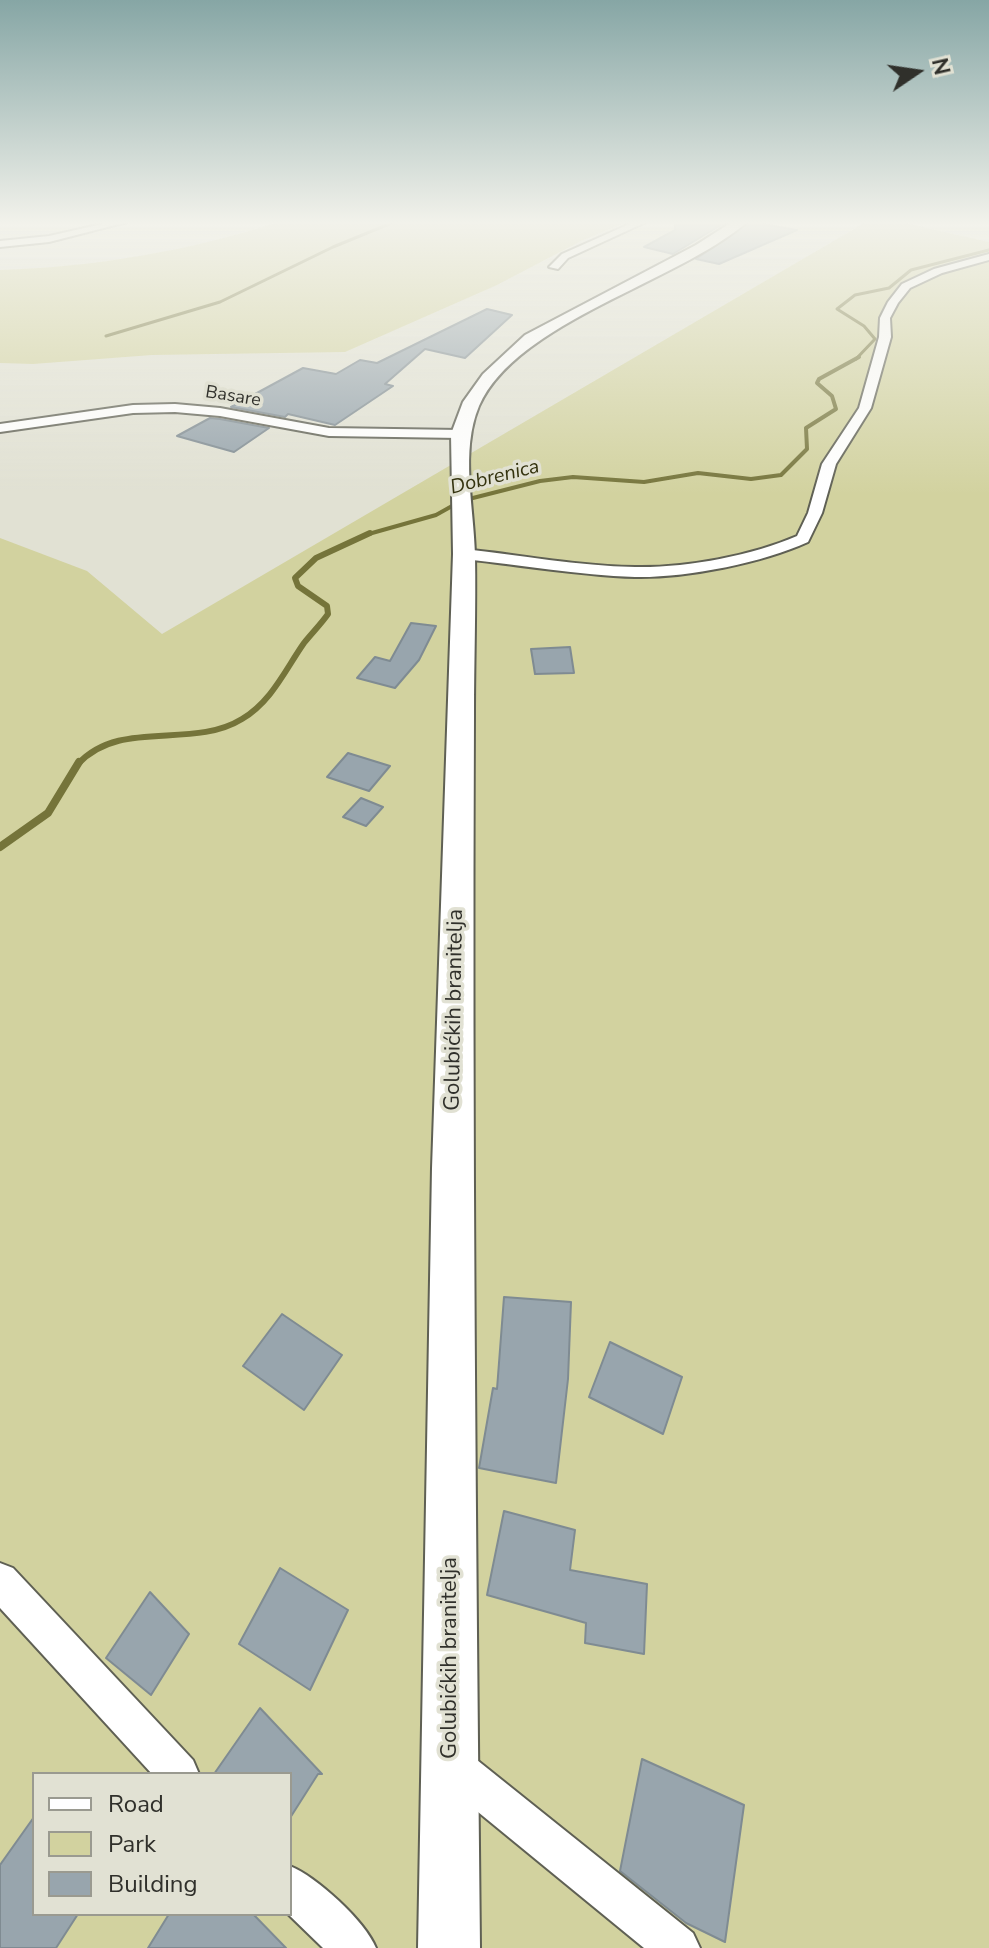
<!DOCTYPE html>
<meta charset="utf-8">
<style>
body{margin:0}
#map{position:relative;width:989px;height:1948px;overflow:hidden;background:#e1e1d3;font-family:"Nunito Sans",sans-serif}
canvas{display:block}
.legend{position:absolute;left:32px;top:1772px;width:260px;height:144px;box-sizing:border-box;background:#e1e1d3;border:2px solid #9a9a90;margin:0;padding:10px 14px;list-style:none;font-size:24px;color:#30302b}
.legend li{display:flex;align-items:center;gap:16px;height:40px}
.legend b{width:40px;border:2px solid #9a9a90}
.north{position:absolute;left:877px;top:32px;width:80px;height:80px;-webkit-text-stroke:6px #e1e1d3;paint-order:stroke;rotate:77deg;font-size:22px;font-weight:700;line-height:32px;text-align:center;color:#30302b}
.north::after{content:'';display:block;margin:auto;width:28px;height:36px;background:#30302b;clip-path:polygon(50% 0,100% 100%,50% 72%,0 100%)}
</style>
<div id="map">
<canvas width="989" height="1948"></canvas>
<ul class="legend">
<li><b style="height:10px;background:#fff"></b>Road</li>
<li><b style="height:22px;background:#d2d29f"></b>Park</li>
<li><b style="height:22px;background:#98a5ad"></b>Building</li>
</ul>
<div class="north">N</div>
</div>
<script>
const g = document.querySelector('canvas').getContext('2d');
g.lineJoin = 'round';
function paint(path, color) { g.fillStyle = color; g.fill(path, 'evenodd'); }
function strokePath(path, color, width, dash) { g.strokeStyle = color; g.lineWidth = width; g.lineCap = dash ? 'butt' : 'round'; g.setLineDash(dash || []); g.stroke(path); }
function drawText(font, color, halo, rows, align = 'center') {
  g.font = font + ' "Nunito Sans",sans-serif'; g.lineWidth = 7; g.setLineDash([]); g.textBaseline = 'middle'; g.strokeStyle = halo; g.fillStyle = color; for (const [text, x, y, turn = 0] of rows) {
    g.save(); g.translate(x, y); g.rotate((+turn || 0) * Math.PI / 180); g.textAlign = isNaN(turn) ? turn : align; if (halo) g.strokeText(text, 0, 0); g.fillText(text, 0, 0); g.restore();
  }
}
paint(new Path2D(`
 M278,222H626L581,241L497,285L345,352L152,355L33,364L0,363V270C94,267 189,251 278,222Z
 M866,222H900L989,242V1948H0V538L87,571L162,634ZM34,1774H290V1914H34Z`), '#d2d29f');
strokePath(new Path2D(`
 M106,336L220,302L333,247L394,222
 M856,359L875,339L864,326L837,309L855,295L889,288L911,270L989,250`), '#75743a', 3);
strokePath(new Path2D(`
 M365,535L436,515L461,501L540,481L573,477L644,482L698,473L751,479L781,475L807,449L806,428L836,409L832,396L817,383L819,379L859,357`), '#75743a', 4);
strokePath(new Path2D(`
 M78,764C120,718 192,750 242,719C272,701 285,670 304,643C312,633 321,624 328,614L327,606L298,586L295,578L316,558L370,533`), '#75743a', 6);
strokePath(new Path2D(`
 M0,847L48,813L79,762`), '#75743a', 8);
const building = new Path2D(`
 M675,222H726L673,254L644,247L675,230Z
 M750,222L797,230L719,264L696,259Z
 M487,309L512,315L465,358L425,349L385,384L393,386L335,425L288,414L285,417L231,407L303,368L336,374L360,360L377,363Z
 M210,418L220,419L269,428L234,452L177,436Z
 M411,623L436,626L419,660L395,688L357,678L375,657L390,661Z
 M570,647L574,673L535,674L531,649Z
 M348,753L390,766L369,791L327,777Z
 M361,798L383,807L366,826L343,817Z
 M504,1297L571,1302L568,1379L556,1483L479,1468L493,1388L497,1389Z
 M282,1314L342,1355L304,1410L243,1366Z
 M610,1342L682,1377L663,1434L589,1397Z
 M504,1511L575,1530L570,1570L647,1584L644,1654L585,1643L586,1623L487,1595Z
 M280,1568L348,1610L310,1690L239,1644Z
 M150,1592L189,1634L151,1695L106,1658Z
 M260,1708L322,1774H318L290,1818V1774H214Z
 M642,1759L744,1805L725,1942L686,1923L620,1871Z
 M34,1817V1914H78L56,1948H0V1865Z
 M169,1914H253L286,1948H148Z`);
paint(building, '#98a5ad');
strokePath(building, '#7f8b92', 2);
const street = new Path2D(`
 M111,222H127L49,242L0,247V241L49,236Z
 M634,222H646L568,258L558,269L549,267L562,254Z
 M989,254V260L942,273L910,288L898,303L890,318L891,337L871,408L836,464L822,513L808,542C762,563 686,578 635,577C578,575 520,565 464,559L456,554L464,549C520,555 578,566 635,567C685,568 751,556 797,536L808,513L822,464L859,408L879,337L880,318L888,302L902,284L934,269Z
 M175,404L220,408L329,428L460,430L467,434L460,438L329,436L220,416L175,412L133,413L0,432V424L133,405Z
 M0,1563L13,1568L193,1760L199,1774H152L0,1608Z
 M453,1746L467,1752L693,1933L700,1948H644L439,1780L433,1766L439,1752Z
 M290,1866C317,1877 365,1921 376,1948H323L288,1914Z`);
const secondary = new Path2D(`
 M732,222H747C677,283 517,321 479,406C460,451 474,507 475,555C476,608 474,661 474,715C472,1126 476,1537 480,1948H418L432,1168L453,554L451,434L463,402L483,374L525,335L696,245Z`);
strokePath(street, '#5f6054', 4);
strokePath(secondary, '#5f6054', 4);
paint(street, '#fff');
paint(secondary, '#fff');
const sky = g.createLinearGradient(0, 0, 0, 495);
sky.addColorStop(0, '#86a6a5');
sky.addColorStop(0.45, '#f2f2eb');
sky.addColorStop(1, '#f2f2eb00');
g.fillStyle = sky;
g.fillRect(0, 0, 989, 495);
drawText('18px', '#30302b', '#e1e1d3', [
 ["Basare",233,397,9]
]);
drawText('italic 20px', '#34330f', '#e1e1d3', [
 ["Dobrenica",495,478,-14]
]);
drawText('22px', '#30302b', '#e1e1d3', [
 ["Golubićkih branitelja",455,1010,-89],
 ["Golubićkih branitelja",451,1658,-90]
]);
</script>
